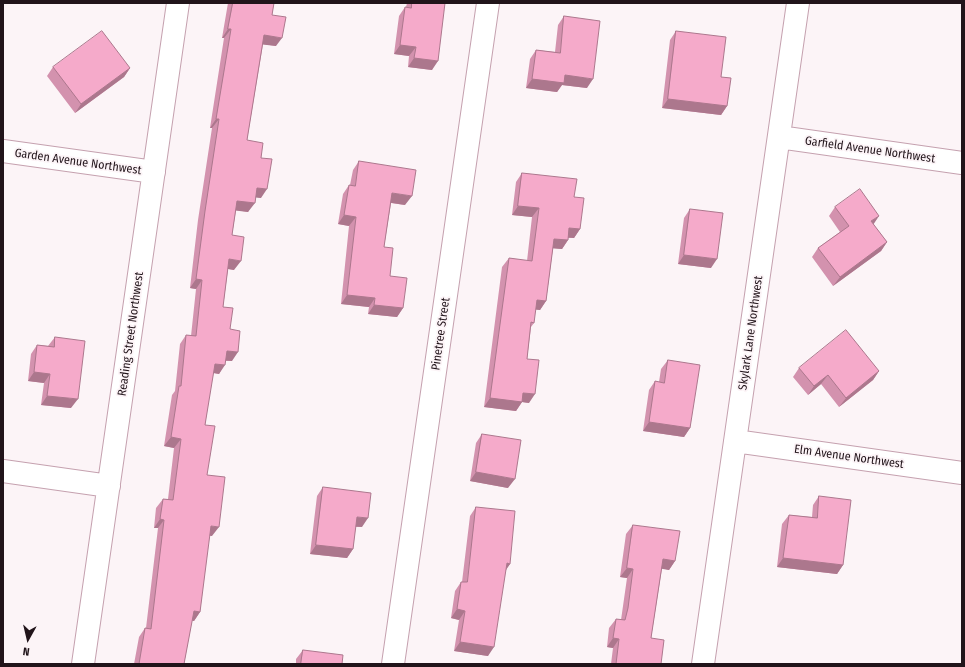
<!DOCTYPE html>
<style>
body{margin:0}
#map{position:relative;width:965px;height:667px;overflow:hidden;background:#fcf4f7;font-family:"Fira Sans Condensed",sans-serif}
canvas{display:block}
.frame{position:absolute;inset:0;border:4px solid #21141a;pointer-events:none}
.north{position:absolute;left:8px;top:619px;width:40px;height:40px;-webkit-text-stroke:3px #fcf4f7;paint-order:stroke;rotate:188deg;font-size:11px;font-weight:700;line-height:16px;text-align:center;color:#21141a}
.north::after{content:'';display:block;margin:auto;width:14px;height:18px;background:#21141a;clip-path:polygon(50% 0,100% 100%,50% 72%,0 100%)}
</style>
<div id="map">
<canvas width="965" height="667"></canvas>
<div class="frame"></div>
<div class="north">N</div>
</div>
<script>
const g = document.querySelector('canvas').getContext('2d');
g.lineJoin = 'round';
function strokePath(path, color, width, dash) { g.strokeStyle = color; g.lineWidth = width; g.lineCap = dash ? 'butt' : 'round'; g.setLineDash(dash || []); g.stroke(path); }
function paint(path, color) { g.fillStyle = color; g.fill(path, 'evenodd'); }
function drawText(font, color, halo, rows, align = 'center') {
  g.font = font + ' "Fira Sans Condensed",sans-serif'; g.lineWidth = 3.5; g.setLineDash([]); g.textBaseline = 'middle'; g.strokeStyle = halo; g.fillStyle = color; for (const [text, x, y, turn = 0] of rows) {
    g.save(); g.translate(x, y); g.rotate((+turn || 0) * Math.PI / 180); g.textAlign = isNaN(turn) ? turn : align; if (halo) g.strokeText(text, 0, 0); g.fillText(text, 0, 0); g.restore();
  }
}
const minor = new Path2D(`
 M779,137L962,163
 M3,151L154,172
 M735,441L962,473
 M3,471L109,486
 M83,664L178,3
 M393,664L488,3
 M703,664L798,3`);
strokePath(minor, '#c5a1af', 24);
strokePath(minor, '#fff', 22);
paint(new Path2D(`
 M228,3H274L272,15L276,46L263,44L247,140L261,158V198L256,197L248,212L236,210L232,235L234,270L228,269L223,307L230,329L232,361H226L219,374L213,373L205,425L207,475L212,536L209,535L200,612L194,621L192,620L184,664H134L139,637L145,628H146L158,528H154L156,508L163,499H168L174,448L164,446L172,395L175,391L180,344L186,335L191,336L196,289L190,288L198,220L212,128H210L224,38H222Z
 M407,3H445L432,70L408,67L409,56L394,54L399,16L405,7H406Z
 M564,16L587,88L562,85L557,92L526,88L530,59L536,50L555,52L558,25Z
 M676,31L721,77L727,106L721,115L662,108L670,40Z
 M53,67L130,68L124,77L75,113L47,76Z
 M359,161L405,205L391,203L384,247L390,276L403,308L397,317L368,314L369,307L341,304L349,226L338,224L343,194L349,185H350L353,170Z
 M522,173L574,197L580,229L574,238H568V240L562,249L553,248L546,301L540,310L535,309L534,323L531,327L527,359L529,403L522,402L516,411L484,407L502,267L509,258L527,261L532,217L512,215L516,182Z
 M835,207L873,224L887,242L881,251L833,286L812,257L818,248L840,232L829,216Z
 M690,209L711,268L678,264L684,218Z
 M55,337L71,408L41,405L44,383L28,381L31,354L37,345L48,346Z
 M668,360L690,428L684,437L643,431L649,390L655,381L659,382L661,369Z
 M799,368L879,371L873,380L839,407L821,384L808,395L793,377Z
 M482,434L508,488L470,481L476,443Z
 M323,487L362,527H355L353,549L347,558L310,554L317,496Z
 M819,496L843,565L837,574L777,567L782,524L789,515L812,517L813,505Z
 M476,507L510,564L506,569L488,656L454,651L459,620L451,618L455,591L461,582H462L470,516Z
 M633,525L675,561L669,570L662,568L651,638L661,664H611L613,648L607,647L609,628L616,619L621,620L627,578L620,577L626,534Z
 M303,650L342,664H296V659Z`), '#d392ae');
paint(new Path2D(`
 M228,29H231L224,38H222Z
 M264,35L282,38L276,46L258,44Z
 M400,45L416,47L409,56L394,54Z
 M414,58L438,61L432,70L408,67Z
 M130,68L124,77L75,113L81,104Z
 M565,75L593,79L587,88L562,85L557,92L526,88L532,79Z
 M668,99L727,106L721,115L662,108Z
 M216,119H219L212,128H210Z
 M257,188L267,189L261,198L251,197Z
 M392,193L412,196L405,205L386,202Z
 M237,201L255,203L248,212L231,210Z
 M518,206L539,208L532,217L512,215Z
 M344,215L356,217L349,226L338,224Z
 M879,216L873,225L871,221Z
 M569,228L580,229L574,238L563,237Z
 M554,239L568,240L562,249L548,248Z
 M887,242L881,251L833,286L840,277Z
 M684,255L717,259L711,268L678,264Z
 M229,259L241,261L234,270L223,268Z
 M196,279L202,280L196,289L190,288Z
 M347,295L375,298L369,307L341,304Z
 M537,300L546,301L540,310L530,309Z
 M374,305L403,308L397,317L368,314Z
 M227,351L238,352L232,361L221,360Z
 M215,364L225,365L219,374L209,372Z
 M879,371L873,380L839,407L846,398Z
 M34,372L50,374L44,383L28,381Z
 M828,375L821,384L808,395L814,386Z
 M523,393L535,394L529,403L522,402L516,411L484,407L490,398Z
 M47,396L78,399L71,408L41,405Z
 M649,422L690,428L684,437L643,431Z
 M171,437L181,439L174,448L164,446Z
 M476,472L515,479L508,488L470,481Z
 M357,517L368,518L362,527L350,526Z
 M160,519L164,520L158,528H154Z
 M211,526L219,527L212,536L204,535Z
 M316,545L353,549L347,558L310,554Z
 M783,558L843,565L837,574L777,567Z
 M663,559L675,561L669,570L657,568Z
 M507,563L510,564L504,573Z
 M627,568L633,569L627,578L620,577Z
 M457,609L465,611L459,620L451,618Z
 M194,611L200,612L194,621L187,620Z
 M613,638L619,639L613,648L607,647Z
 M460,642L494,647L488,656L454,651Z`), '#ac778d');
const building = new Path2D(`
 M233,3H274L272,15L286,17L282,38L264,35L247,140L263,143L261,158L272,159L267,189L257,188L255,203L237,201L232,235L244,237L241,261L229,259L223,307L233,308L230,329L240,331L238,352L227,351L225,365L215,364L205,425L215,426L207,475L225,477L219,527L211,526L200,612L194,611L184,664H139L145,628L151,629L164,520L160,519L163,499L173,500L181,439L171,437L179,386H181L186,335L196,336L202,280L196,279L205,211L219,119H216L231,29H228Z
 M412,3H445L438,61L414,58L416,47L400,45L405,7L411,8Z
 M564,16L600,21L593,79L565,75L564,83L532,79L536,50L560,53Z
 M102,31L130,68L81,104L53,67Z
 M676,31L726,37L721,77L731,78L727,106L668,99Z
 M359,161L416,170L412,196L392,193L384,247L393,248L390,276L407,278L403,308L374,305L375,298L347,295L356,217L344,215L349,185L355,186Z
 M522,173L577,179L574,197L584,198L580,229L569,228L568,240L554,239L546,301L537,300L534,323L531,322L527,359L539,360L535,394L523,393L522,402L490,398L509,258L532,261L539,208L518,206Z
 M860,189L879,216L871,221L887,242L840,277L818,248L849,226L835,207Z
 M690,209L723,213L717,259L684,255Z
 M846,330L879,371L846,398L828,375L814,386L799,368Z
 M55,337L85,341L78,399L47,396L50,374L34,372L37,345L54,347Z
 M668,360L700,365L690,428L649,422L655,381L664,383Z
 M482,434L521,440L515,479L476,472Z
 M323,487L371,493L368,518L357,517L353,549L316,545Z
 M819,496L851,500L843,565L783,558L789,515L817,518Z
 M476,507L515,511L510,564L507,563L494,647L460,642L465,611L457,609L461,582H467Z
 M633,525L680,531L675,561L663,559L651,638L664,640L661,664H616L619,639L613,638L616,619L625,620L628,608L633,569L627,568Z
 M303,650L343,655L342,664H301Z`);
paint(building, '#f5aaca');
strokePath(building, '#ac778d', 1);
drawText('12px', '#21141a', '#fcf4f7', [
 ["Garfield Avenue Northwest",870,150,8],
 ["Garden Avenue Northwest",78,162,8],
 ["Skylark Lane Northwest",751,333,-82],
 ["Reading Street Northwest",131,334,-82],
 ["Pinetree Street",441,334,-82],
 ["Elm Avenue Northwest",849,457,8]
]);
</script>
